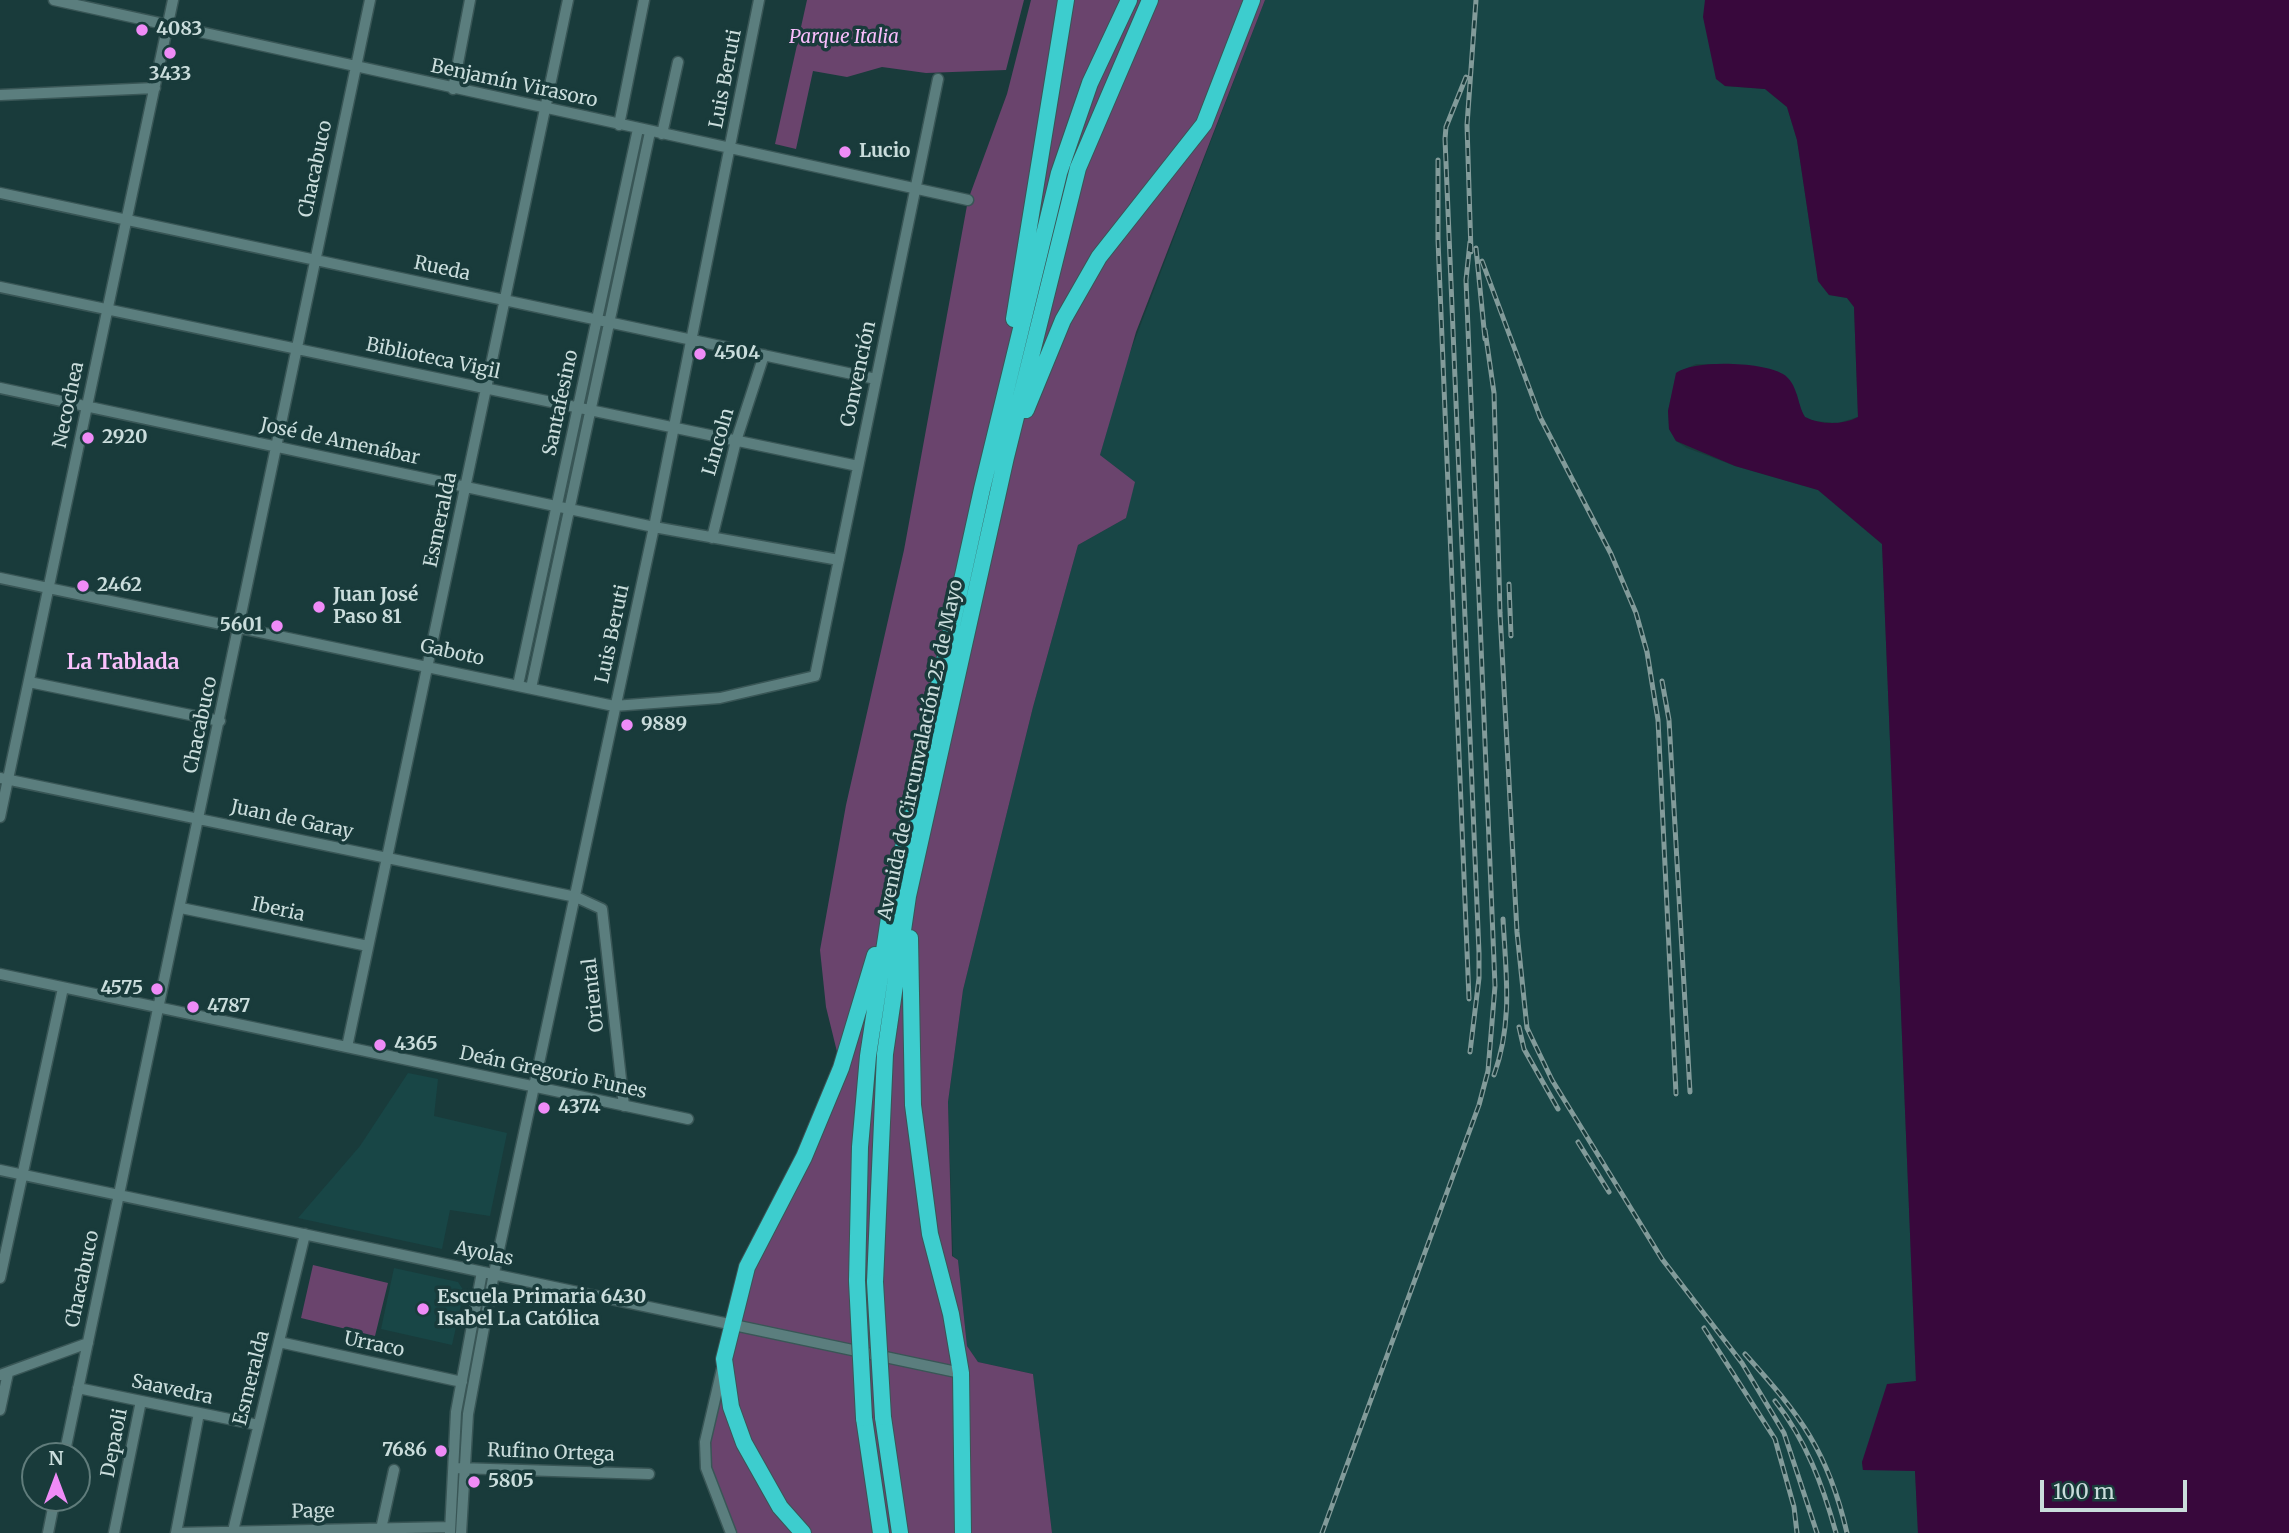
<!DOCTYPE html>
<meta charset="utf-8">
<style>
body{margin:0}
#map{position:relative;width:2289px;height:1533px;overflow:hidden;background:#193b3b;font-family:Merriweather,serif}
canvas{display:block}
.north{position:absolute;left:21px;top:1442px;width:70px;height:70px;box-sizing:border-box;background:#193b3b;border:2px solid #607c7b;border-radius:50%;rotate:0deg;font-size:19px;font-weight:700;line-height:28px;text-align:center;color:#cadddc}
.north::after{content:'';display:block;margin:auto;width:24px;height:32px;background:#ef8bf7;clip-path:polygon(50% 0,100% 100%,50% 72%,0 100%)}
.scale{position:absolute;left:2040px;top:1480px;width:147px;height:32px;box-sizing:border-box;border:4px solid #cadddc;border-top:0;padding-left:9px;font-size:21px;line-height:24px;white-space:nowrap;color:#cadddc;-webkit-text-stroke:5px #193b3b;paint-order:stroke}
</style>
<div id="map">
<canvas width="2289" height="1533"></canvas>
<div class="north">N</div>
<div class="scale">100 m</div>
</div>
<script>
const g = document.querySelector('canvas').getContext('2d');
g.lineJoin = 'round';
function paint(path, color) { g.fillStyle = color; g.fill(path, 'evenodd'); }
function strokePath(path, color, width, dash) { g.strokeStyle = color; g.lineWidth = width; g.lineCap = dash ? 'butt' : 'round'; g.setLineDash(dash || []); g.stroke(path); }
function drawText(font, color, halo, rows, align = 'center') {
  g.font = font + ' Merriweather,serif'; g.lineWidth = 7; g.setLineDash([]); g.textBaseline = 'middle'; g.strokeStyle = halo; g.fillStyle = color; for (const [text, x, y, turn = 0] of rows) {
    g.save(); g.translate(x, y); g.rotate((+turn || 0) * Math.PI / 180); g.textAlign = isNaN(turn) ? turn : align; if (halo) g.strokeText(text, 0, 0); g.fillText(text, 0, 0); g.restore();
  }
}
paint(new Path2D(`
 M1265,0H1705L1725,86L1765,89L1787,107L1797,140L1818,281L1829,295L1847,298L1854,307L1858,417L1838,423L1814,421L1805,417L1800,409L1797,394L1720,364H1696L1677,373L1668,411L1669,429L1676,441L1687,448L1735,466L1818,490L1882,544L1916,1381L1862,1462L1863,1470H1915L1918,1533H1052L1033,1374L978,1362L967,1346L958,1260L953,1256L948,1102L963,990L1033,707L1078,545L1126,518L1134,482L1100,455L1124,368Z
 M408,1073L438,1079L434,1116L507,1133L490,1216L450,1210L442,1249L298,1218L360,1146Z
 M394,1268L458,1282L464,1291L452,1345L381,1329Z`), '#184646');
paint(new Path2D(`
 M807,0H1024L1006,70L926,73L882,67L847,77L813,71L796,149L775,144Z
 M1031,0H1265L1136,332L1100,455L1135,482L1126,518L1078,545L1033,707L963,990L948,1102L952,1256L958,1260L967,1346L978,1362L1033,1374L1052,1533H731L713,1489L705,1442L731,1323L841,1068L826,1007L820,950L846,805L904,550L968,200L1007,94Z
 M313,1265L388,1283L375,1336L301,1318Z`), '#6a446d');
paint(new Path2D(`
 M1705,0H2289V1533H1918L1915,1471L1863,1470L1862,1462L1887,1384L1916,1381L1882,544L1818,490L1735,466L1676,441L1669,429L1668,411L1676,373C1694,359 1764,362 1783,374C1798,383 1797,404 1805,417C1821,425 1843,425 1858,417L1854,307L1847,298L1829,295L1818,281L1797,140L1787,107L1765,89L1725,86L1716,79L1703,17Z`), '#38083c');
const minor = new Path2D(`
 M54,0L968,200
 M453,89L470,0
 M0,95L155,88
 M619,125L644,0
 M662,134L678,62
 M0,193L876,379
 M0,287L858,466
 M0,388L654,527L839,560
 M712,538L736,441L764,355
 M0,578L614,706L720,698L815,676L938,79
 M29,682L220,721
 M518,685L638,129
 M531,688L650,132
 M0,778L576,897L602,909L624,1106
 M0,817L173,0
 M181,908L368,946
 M0,974L688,1119
 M347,1047L568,0
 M0,1170L961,1373
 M0,1278L63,988
 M279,1342L462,1382
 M722,1369L705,1442L706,1468L731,1533
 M0,1375L88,1343
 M78,1388L258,1425
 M0,1410L8,1373
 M64,1456L370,0
 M458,1468L649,1474
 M381,1529L394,1470
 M233,1531L305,1234
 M450,1532L456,1412L482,1272
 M48,1533L55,1498
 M114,1533L141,1401
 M176,1533L450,1527
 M176,1533L199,1413
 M461,1533L468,1414L494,1273L654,527L759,0`);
const highway = new Path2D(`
 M1014,319L1066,0
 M1026,410L1063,320L1099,257L1204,124L1252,0
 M910,938L913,1105L930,1234L951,1314L961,1373L963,1533
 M857,1281L860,1147L868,1056L892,898L982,489L1059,173L1090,83L1129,0
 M875,1282L885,1054L908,896L1006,457L1078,168L1150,0
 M883,1417L900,1533
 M864,1418L881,1533
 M803,1533L780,1507L744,1443L731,1407L724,1359L747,1267L804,1157L841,1068L875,955`);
strokePath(minor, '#395656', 13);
strokePath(highway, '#395656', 18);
strokePath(minor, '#5b7e7e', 10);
strokePath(highway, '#3dcdce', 16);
const rail = new Path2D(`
 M1466,77L1446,127L1445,139L1479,953V978L1470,1052
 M1438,160V240L1469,999
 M1476,248L1485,339
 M1471,252L1467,125L1476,0
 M1482,261L1540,417L1611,554L1636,613L1647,652L1658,720L1676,1094
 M1485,330L1494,393L1500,613L1517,932L1527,1028L1552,1080L1662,1259L1742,1363L1784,1433L1817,1533
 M1509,584L1511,636
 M1662,681L1669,720L1690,1092
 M1519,1027L1524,1049L1558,1109
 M1494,1075C1513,1022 1506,974 1503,919
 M1578,1142L1609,1192
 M1704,1328L1775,1439L1794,1507L1797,1533
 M1745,1354C1800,1415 1828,1451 1847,1533
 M1775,1401C1806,1440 1823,1486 1836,1533
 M1322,1533L1479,1105L1488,1071L1495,986L1466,280L1470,242`);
strokePath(rail, '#829b9a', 5);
strokePath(rail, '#193b3b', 2.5, [8]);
const highwayBridge = new Path2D(`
 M857,1281L864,1418
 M875,1282L883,1417`);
strokePath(highwayBridge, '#395656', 18, []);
strokePath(highwayBridge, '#3dcdce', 16);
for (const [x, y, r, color] of [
 [142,30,7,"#ef8bf7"],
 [170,53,7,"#ef8bf7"],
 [845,152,7,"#ef8bf7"],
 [700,354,7,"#ef8bf7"],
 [88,438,7,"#ef8bf7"],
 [83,586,7,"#ef8bf7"],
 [319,607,7,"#ef8bf7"],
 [277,626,7,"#ef8bf7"],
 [627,725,7,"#ef8bf7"],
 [157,989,7,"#ef8bf7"],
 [193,1007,7,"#ef8bf7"],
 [380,1045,7,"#ef8bf7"],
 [544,1108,7,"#ef8bf7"],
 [423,1309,7,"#ef8bf7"],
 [441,1451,7,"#ef8bf7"],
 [474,1482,7,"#ef8bf7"]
]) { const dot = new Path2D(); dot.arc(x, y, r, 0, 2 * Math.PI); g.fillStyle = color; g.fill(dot); strokePath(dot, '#193b3b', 2.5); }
drawText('bold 19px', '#cadddc', '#193b3b', [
 ["4083",156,30],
 ["3433",170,75,"center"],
 ["Lucio",859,152],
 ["4504",714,354],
 ["2920",102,438],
 ["2462",97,586],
 ["Juan José",333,596],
 ["Paso 81",333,618],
 ["5601",263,626,"right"],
 ["9889",641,725],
 ["4575",143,989,"right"],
 ["4787",207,1007],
 ["4365",394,1045],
 ["4374",558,1108],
 ["Escuela Primaria 6430",437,1298],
 ["Isabel La Católica",437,1320],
 ["7686",427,1451,"right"],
 ["5805",488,1482]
], 'left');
drawText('italic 19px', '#f7bdfb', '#193b3b', [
 ["Parque Italia",844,38]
]);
drawText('19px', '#cadddc', '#193b3b', [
 ["Luis Beruti",726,79,-79],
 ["Benjamín Virasoro",514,84,12],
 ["Chacabuco",316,169,-78],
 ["Rueda",442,269,12],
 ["Biblioteca Vigil",433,359,12],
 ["Convención",859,374,-78],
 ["Santafesino",561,403,-78],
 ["Necochea",69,405,-78],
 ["José de Amenábar",340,442,12],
 ["Lincoln",719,442,-74],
 ["Esmeralda",441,520,-78],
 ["Luis Beruti",613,634,-78],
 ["Gaboto",452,653,12],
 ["Chacabuco",201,725,-78],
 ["Avenida de Circunvalación 25 de Mayo",921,750,-78],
 ["Juan de Garay",292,820,12],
 ["Iberia",278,910,12],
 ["Oriental",594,995,-96],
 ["Deán Gregorio Funes",553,1073,12],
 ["Ayolas",484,1254,11],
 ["Chacabuco",83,1279,-78],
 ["Urraco",374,1345,12],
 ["Esmeralda",252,1378,-76],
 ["Saavedra",172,1390,12],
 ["Depaoli",115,1443,-79],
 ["Rufino Ortega",551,1453,2],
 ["Page",313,1512,-1]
]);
drawText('bold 21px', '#f9c1fc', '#193b3b', [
 ["La Tablada",123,663]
]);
</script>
